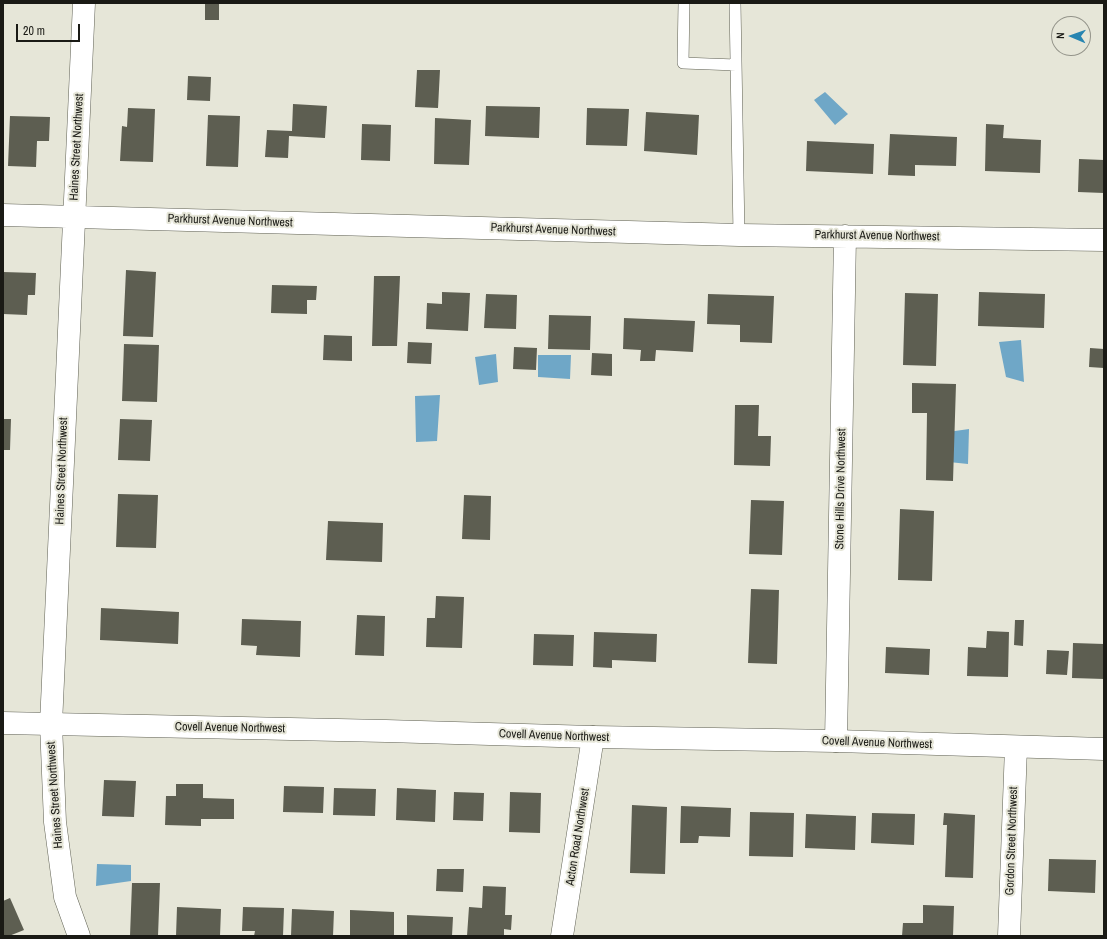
<!DOCTYPE html>
<style>
body{margin:0}
#map{position:relative;width:1107px;height:939px;overflow:hidden;background:#e6e6d8;font-family:"Archivo Narrow",sans-serif}
canvas{display:block}
.frame{position:absolute;inset:0;border:4px solid #1a1a15;pointer-events:none}
.north{position:absolute;left:1051px;top:16px;width:40px;height:40px;box-sizing:border-box;background:#e6e6d8;border:1px solid #94948a;border-radius:50%;rotate:272deg;font-size:11px;font-weight:700;line-height:16px;text-align:center;color:#1a1a15}
.north::after{content:'';display:block;margin:auto;width:14px;height:18px;background:#2785b1;clip-path:polygon(50% 0,100% 100%,50% 72%,0 100%)}
.scale{position:absolute;left:16px;top:24px;width:64px;height:18px;box-sizing:border-box;border:2px solid #1a1a15;border-top:0;padding-left:5px;font-size:12px;line-height:14px;white-space:nowrap;color:#1a1a15;-webkit-text-stroke:3px #e6e6d8;paint-order:stroke}
</style>
<div id="map">
<canvas width="1107" height="939"></canvas>
<div class="frame"></div>
<div class="north">N</div>
<div class="scale">20 m</div>
</div>
<script>
const g = document.querySelector('canvas').getContext('2d');
g.lineJoin = 'round';
function paint(path, color) { g.fillStyle = color; g.fill(path, 'evenodd'); }
function strokePath(path, color, width, dash) { g.strokeStyle = color; g.lineWidth = width; g.lineCap = dash ? 'butt' : 'round'; g.setLineDash(dash || []); g.stroke(path); }
function drawText(font, color, halo, rows, align = 'center') {
  g.font = font + ' "Archivo Narrow",sans-serif'; g.lineWidth = 4; g.setLineDash([]); g.textBaseline = 'middle'; g.strokeStyle = halo; g.fillStyle = color; for (const [text, x, y, turn = 0] of rows) {
    g.save(); g.translate(x, y); g.rotate((+turn || 0) * Math.PI / 180); g.textAlign = isNaN(turn) ? turn : align; if (halo) g.strokeText(text, 0, 0); g.fillText(text, 0, 0); g.restore();
  }
}
paint(new Path2D(`
 M825,92L848,114L835,125L814,100Z
 M1021,340L1024,382L1006,377L999,342Z
 M496,354L498,382L479,385L475,357Z
 M538,355H571L570,379L538,377Z
 M440,395L437,441L416,442L415,396Z
 M969,429L968,464L949,462L948,432Z
 M97,864L131,865V881L96,886Z`), '#6fa7c7');
paint(new Path2D(`
 M205,3H219V20H205Z
 M417,70H440L438,108L415,107Z
 M188,76L211,77L210,101L187,100Z
 M293,104L327,106L325,138L289,136L288,158L265,157L267,130L292,131Z
 M486,106L540,107L539,138L485,136Z
 M128,108L155,109L153,162L120,161L122,126L127,127Z
 M587,108L629,109L627,146L586,145Z
 M646,112L699,115L697,155L644,151Z
 M208,115L240,116L238,167L206,166Z
 M10,116L50,117L49,141H37L36,167L8,166Z
 M435,118L471,120L469,165L434,164Z
 M362,124L391,125L390,161L361,160Z
 M986,124L1004,125L1003,138L1041,140L1040,173L985,171Z
 M890,134L957,137L956,166L915,165V176L888,175Z
 M807,141L874,144L873,174L806,171Z
 M1079,159L1104,160V193L1078,192Z
 M126,270L156,272L153,337L123,336Z
 M3,272L36,273L35,295H28L27,315L3,314Z
 M374,276H400L397,346H372Z
 M272,285L317,286L316,300H307V314L271,313Z
 M442,292L470,293L468,331L426,329L427,303L442,304Z
 M979,292L1045,294L1044,328L978,326Z
 M905,293L938,294L936,366L903,365Z
 M486,294L517,295L516,329L484,328Z
 M708,294L774,296L772,343L740,342V325L707,324Z
 M549,315L591,316L590,350L548,349Z
 M624,318L695,321L693,352L656,350L655,361H640L641,350L623,349Z
 M324,335L352,336V361L323,360Z
 M408,342L432,343L431,364L407,363Z
 M124,344L159,345L157,402L122,401Z
 M514,347L537,348L536,370L513,369Z
 M1090,348L1104,349V368L1089,367Z
 M592,353L612,354V376L591,375Z
 M912,383L956,384L953,481L926,480L927,413H912Z
 M735,405H759L758,436H771L770,466L734,465Z
 M3,419H11L10,450H3Z
 M120,419L152,420L150,461L118,460Z
 M118,494L158,495L156,548L116,547Z
 M464,495L491,496L490,540L462,539Z
 M751,500L784,501L782,555L749,554Z
 M900,509L934,511L932,581L898,580Z
 M328,521L383,523L382,562L326,560Z
 M751,589L779,590L777,664L748,663Z
 M436,596L464,597L462,648L426,647L427,618H435Z
 M101,608L179,612L178,644L100,640Z
 M357,615L385,616L384,656L355,655Z
 M242,619L301,621L300,657L256,655L257,646L241,645Z
 M1015,620H1024L1023,646L1014,645Z
 M987,631L1009,632L1008,677L967,676L968,647L986,648Z
 M594,632L657,634L656,662L612,660V668L593,667Z
 M534,634L574,635L573,666L533,665Z
 M1073,643L1104,644V679L1072,678Z
 M886,647L930,649L929,675L885,673Z
 M1047,650L1069,651L1067,675L1046,674Z
 M104,780L136,781L134,817L102,816Z
 M176,784H203V798L234,799V819H201V826L165,825L166,796H176Z
 M284,786L324,787L323,813L283,812Z
 M334,788L376,789L375,816L333,815Z
 M397,788L436,790L435,822L396,820Z
 M454,792L484,793L483,821L453,820Z
 M510,792L541,793L540,833L509,832Z
 M632,805L667,807L665,874L630,873Z
 M681,806L731,808L730,837L699,836L698,843H680Z
 M750,812L794,813L793,857L749,856Z
 M872,813L915,814L914,845L871,843Z
 M944,813L975,815L973,878L945,877L947,825H943Z
 M806,814L856,816L855,850L805,848Z
 M1049,859L1096,860L1095,893L1048,891Z
 M437,869H464L463,892L436,891Z
 M132,883H160L158,936H130Z
 M483,886L506,887L505,915H512L511,930L504,929V936H467L469,907L482,908Z
 M10,898L24,930L9,936H3V901Z
 M923,905L954,906L953,936H902L903,923H923Z
 M177,907L221,909L220,936H176Z
 M243,907L284,908L283,936H254L255,931H242Z
 M292,909L334,911L333,936H291Z
 M350,910L394,912V936H350Z
 M407,915L453,917L452,936H407Z`), '#5d5e51');
const service = new Path2D(`
 M684,3L683,63L736,65
 M735,3L739,235`);
const minor = new Path2D(`
 M3,215L739,235L1104,240
 M836,741L845,236
 M79,936L65,897L55,822L51,724L84,3
 M562,936L593,737
 M1009,936L1016,747`);
const tertiary = new Path2D(`
 M3,723L386,731L593,737L836,741L1104,749`);
strokePath(service, '#5f6053', 12);
strokePath(minor, '#5f6053', 23);
strokePath(tertiary, '#5f6053', 23);
strokePath(service, '#fff', 11);
strokePath(minor, '#fff', 22);
strokePath(tertiary, '#fff', 22);
drawText('12px', '#1a1a15', '#e6e6d8', [
 ["Haines Street Northwest",77,147,-87],
 ["Parkhurst Avenue Northwest",230,221,2],
 ["Parkhurst Avenue Northwest",553,230,2],
 ["Parkhurst Avenue Northwest",877,236,1],
 ["Haines Street Northwest",62,471,-88],
 ["Stone Hills Drive Northwest",841,489,-89],
 ["Covell Avenue Northwest",230,728,1],
 ["Covell Avenue Northwest",554,736,2],
 ["Covell Avenue Northwest",877,743,2],
 ["Haines Street Northwest",55,795,-94],
 ["Acton Road Northwest",578,837,-81],
 ["Gordon Street Northwest",1012,841,-88]
]);
</script>
